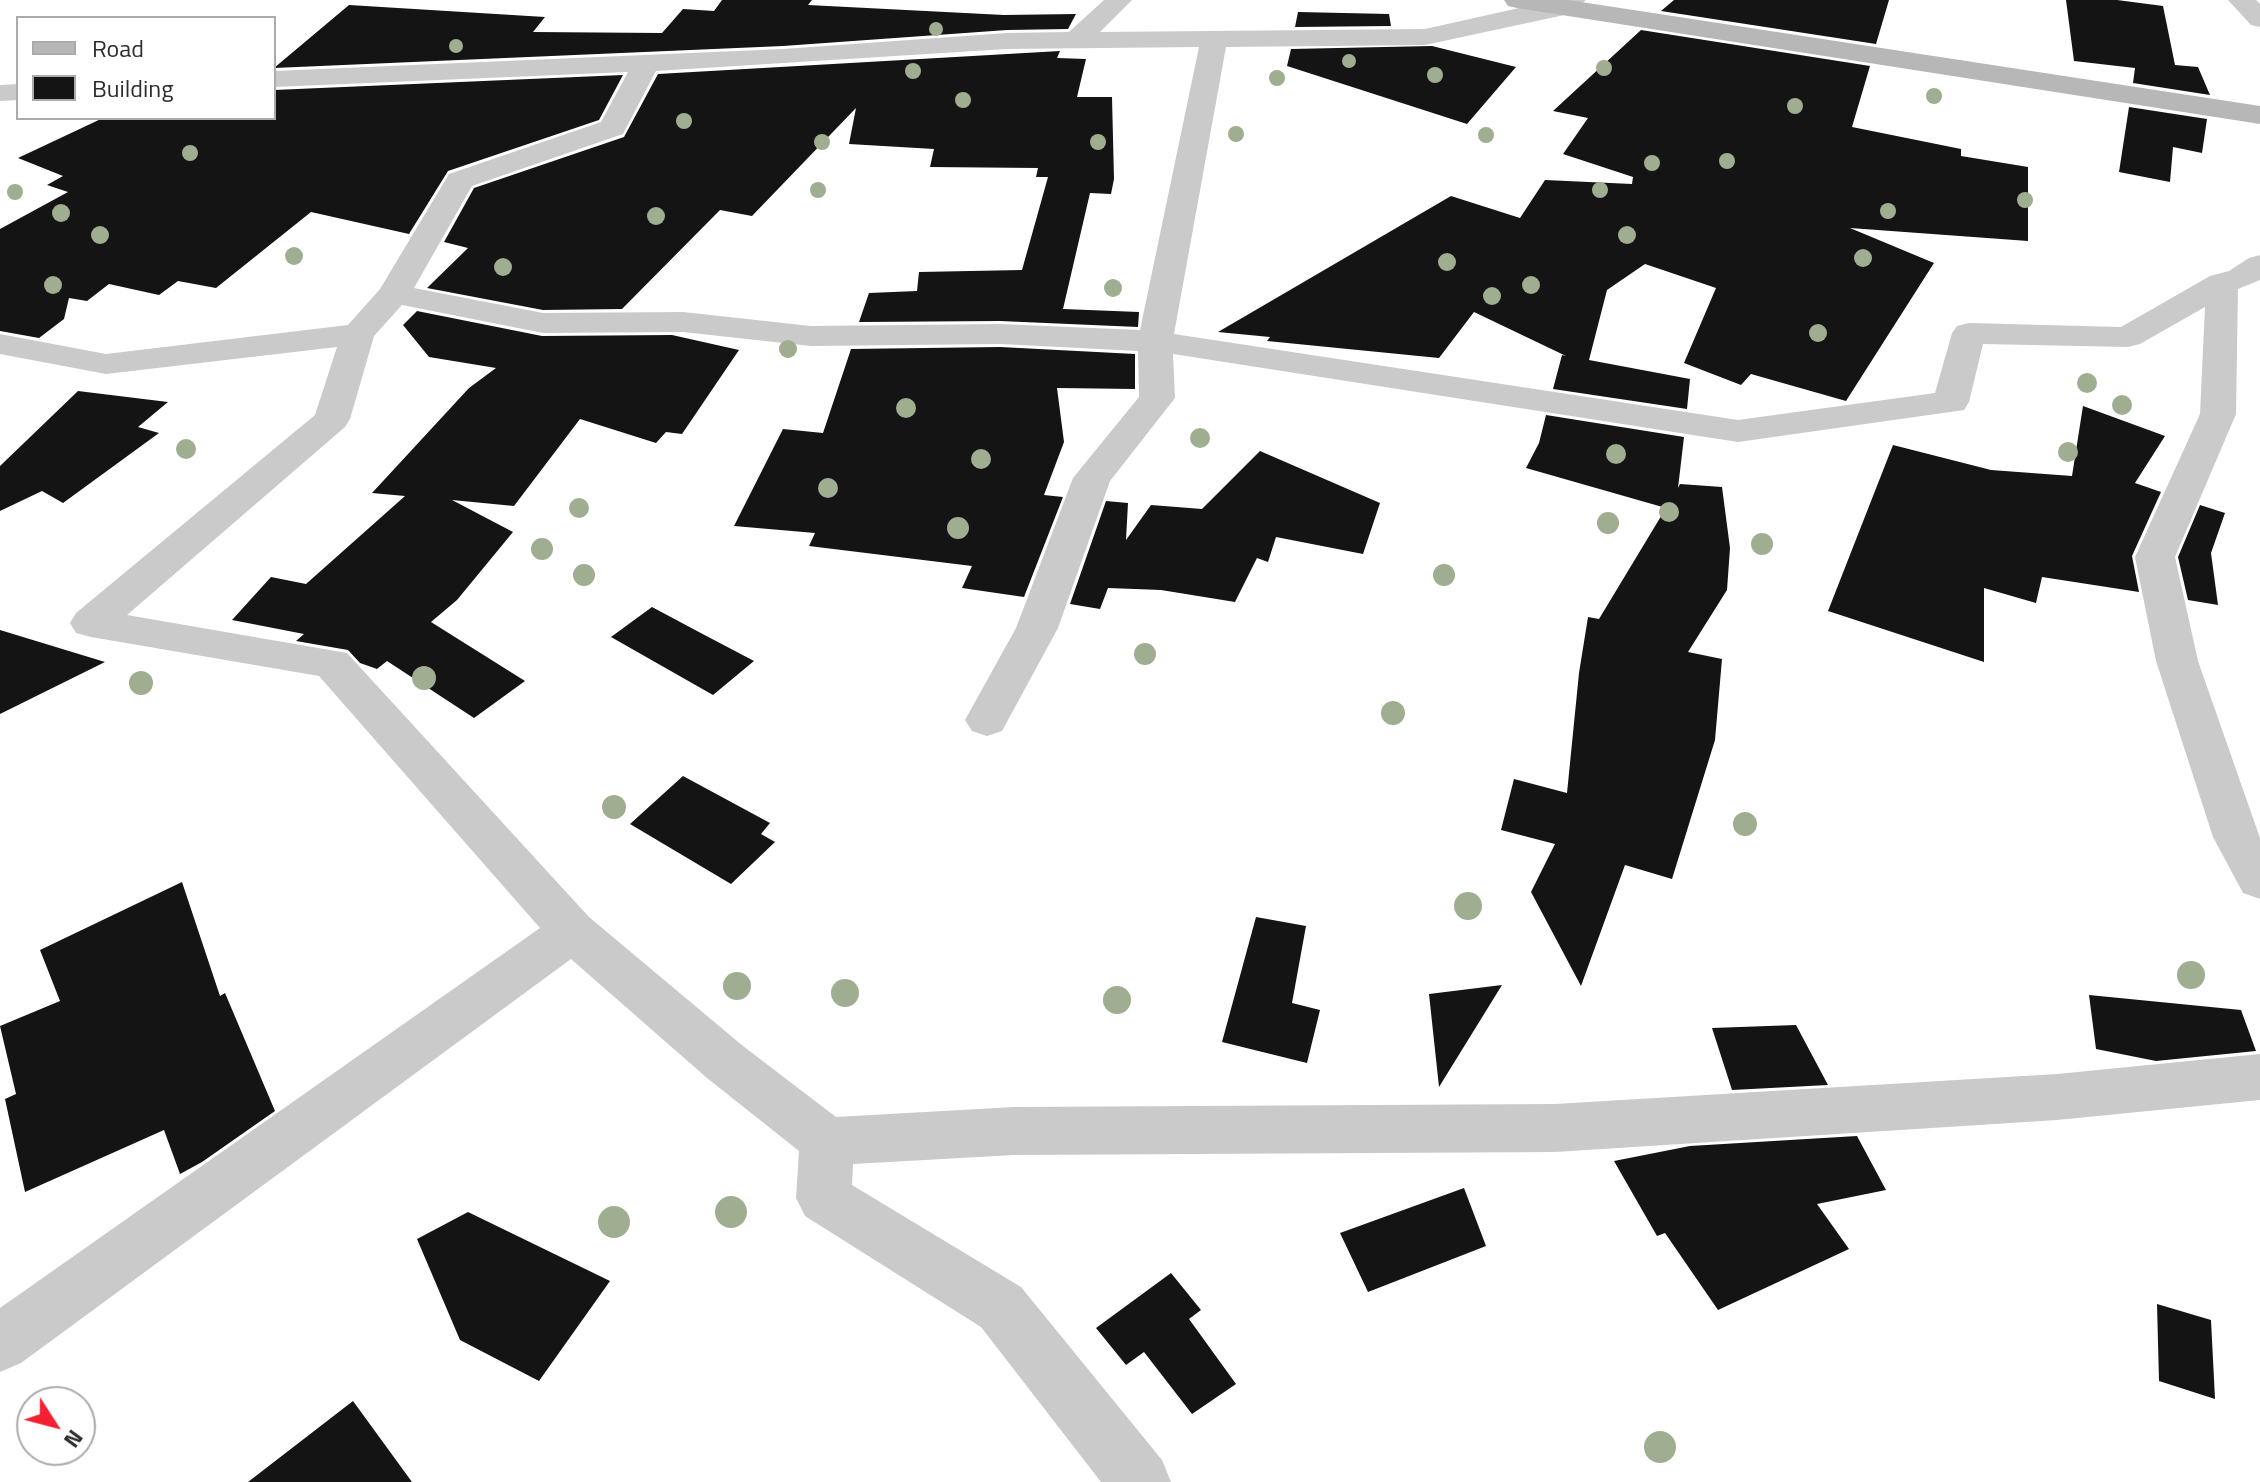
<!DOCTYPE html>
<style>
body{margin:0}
#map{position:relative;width:2260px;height:1482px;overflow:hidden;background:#fff;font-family:"Titillium Web",sans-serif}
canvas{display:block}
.legend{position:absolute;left:16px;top:16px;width:260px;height:104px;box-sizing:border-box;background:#fff;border:2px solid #ababab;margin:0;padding:10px 14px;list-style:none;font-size:24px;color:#2d2d2d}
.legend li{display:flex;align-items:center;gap:16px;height:40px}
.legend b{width:40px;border:2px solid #ababab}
.north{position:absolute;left:16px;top:1386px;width:80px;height:80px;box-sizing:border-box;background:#fff;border:2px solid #ababab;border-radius:50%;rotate:126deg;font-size:22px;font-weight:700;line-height:32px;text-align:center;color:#2d2d2d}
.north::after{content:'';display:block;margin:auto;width:28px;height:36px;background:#f32031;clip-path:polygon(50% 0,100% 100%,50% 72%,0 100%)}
</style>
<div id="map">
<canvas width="2260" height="1482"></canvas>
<ul class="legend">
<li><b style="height:10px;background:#b7b7b7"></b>Road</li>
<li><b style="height:22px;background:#141414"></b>Building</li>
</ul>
<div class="north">N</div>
</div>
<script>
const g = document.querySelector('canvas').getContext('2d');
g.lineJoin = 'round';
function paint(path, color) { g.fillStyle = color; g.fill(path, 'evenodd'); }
paint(new Path2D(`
 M722,0H812L808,5L1004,15L1076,14L1068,29L1007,30L783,46L274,68L349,5L545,17L533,32L662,33L683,9L714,11Z
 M1674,0H1889L1876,44L1661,11Z
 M2066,0H2117L2163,6L2175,65L2198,67L2210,95L2133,83L2135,68L2074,61Z
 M1298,12L1389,14L1391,26L1295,27Z
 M1641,30L1870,66L1852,127L1961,149V156L2028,167V241L1850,228L1934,263L1846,401L1751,374L1741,385L1684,363L1716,288L1645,264L1607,290L1589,360L1690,379L1687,409L1553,389L1562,355L1566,356L1474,312L1439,358L1267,341L1270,337L1218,332L1451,196L1520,218L1545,180L1632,184L1633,177L1563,154L1588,118L1553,111Z
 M1432,46L1516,67L1467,124L1287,66L1291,49Z
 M1060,51L1057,58L1086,59L1077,97H1112L1114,179L1111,194L1090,193L1063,309L1139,312L1138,327L1000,321L859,322L869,293L917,291L919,272L1022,270L1048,177H1036L1038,168L930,167L934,149L849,144L856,108L752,216L720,210L622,309L543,310L427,288L468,248L444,242L474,188L624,137L658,74Z
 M623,75L599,120L448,171L409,234L311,212L216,288L178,281L159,295L109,284L87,301L69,298L64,319L39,338L0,331V229L68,192L47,185L63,176L18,158L103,118H274V90Z
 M2129,107L2207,119L2202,153L2173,147L2170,182L2119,172Z
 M417,311L542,336L672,335L739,350L682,434L666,432L656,443L580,419L514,506L452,500L513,532L457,600L431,622L525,681L474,718L387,661L377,669L360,663L348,650L296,641L304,634L232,620L271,577L306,584L405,496L372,493L469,388L496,368L429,357L403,325Z
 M1000,347L1135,354V389L1057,388L1064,442L1044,495L1063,497L1024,597L962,588L972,566L809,546L815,533L734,526L783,429L823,433L851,349Z
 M78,391L168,402L138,427L159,433L63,503L42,491L0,511V466Z
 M2083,406L2165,436L2135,483L2161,492L2132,556L2139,592L2042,577L2036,603L1984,588V662L1828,611L1893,445L1991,470L2072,476Z
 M1546,415L1684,437L1678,488L1680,484L1722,487L1730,548L1727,590L1688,652L1722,659L1715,740L1672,879L1625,865L1581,986L1531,892L1555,844L1501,830L1514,779L1567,793L1579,673L1588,617L1599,619L1666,508L1526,468L1539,443Z
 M1260,451L1380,503L1363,554L1276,537L1268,562L1257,558L1235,602L1161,590L1108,588L1100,609L1070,604L1106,501L1128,503L1126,540L1151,505L1202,509Z
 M2200,505L2225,513L2211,553L2218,605L2188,600L2178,557Z
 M652,607L697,631L754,661L713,695L611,637Z
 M0,630L105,662L0,714Z
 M683,776L770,823L761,834L775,842L731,884L630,824Z
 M182,882L220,996L225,993L275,1111L202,1162L180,1174L164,1130L25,1192L5,1099L16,1094L0,1026L60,1001L40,950Z
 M1256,917L1306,926L1292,1003L1320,1010L1307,1063L1222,1042Z
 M1502,985L1439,1087L1429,994Z
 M2089,995L2241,1010L2256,1051L2156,1061L2096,1049Z
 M1796,1025L1828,1085L1732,1090L1712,1028Z
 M1857,1136L1886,1190L1817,1204L1849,1249L1718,1310L1665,1233L1657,1236L1614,1161L1690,1146Z
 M1464,1188L1486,1246L1368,1292L1340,1233Z
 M468,1212L610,1281L539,1381L460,1340L417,1239Z
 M1171,1273L1201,1310L1189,1319L1236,1384L1192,1414L1144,1352L1126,1365L1096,1328Z
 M2157,1304L2211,1320L2215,1399L2159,1381Z
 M353,1401L412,1482H248Z`), '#141414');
paint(new Path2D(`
 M1104,0H1132L1100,32L1425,29L1555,0H1586L1569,14L1425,45L1226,47L1174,334L1738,420L1935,393L1952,333L1957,326L1969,323L2121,327L2210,276L2229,271L2249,258L2260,255V280L2238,289L2236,414L2175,557L2198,661L2260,838V899L2243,893L2213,837L2156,661L2135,557L2200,414L2205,307L2140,344L2128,347L1983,344L1969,402L1964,410L1738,442L1173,354L1175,398L1110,481L1058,628L1002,731L987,736L972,731L965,720L1016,628L1073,478L1139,397L1138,351L1000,344L811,346L683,332L543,333L402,305L374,336L350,419L345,427L127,615L347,653L589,917L743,1046L836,1117L1014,1107L1555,1104L2057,1074L2260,1054V1100L2057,1120L1555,1152L1014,1155L853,1164L852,1185L1021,1287L1162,1460L1171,1482H1101L981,1327L805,1216L796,1198L799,1151L707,1078L571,959L21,1363L0,1372V1308L540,928L319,676L91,637L76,633L70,623L76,613L315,415L337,347L106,374L0,354V334L106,354L348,325L380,289L449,174L601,122L628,72L274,87V71L783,49L1007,33L1069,32ZM1199,47L1140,330L1000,324L811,326L683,312L543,313L414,288L472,186L623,134L656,71L1007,49Z
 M2228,0H2256L2260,4V27L2251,25Z
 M18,84V100L0,101V85Z`), '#cacaca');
paint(new Path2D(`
 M1504,0H1568L2260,106V124L1517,8L1508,6Z`), '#b7b7b7');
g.fillStyle = '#9fae91';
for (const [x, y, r] of [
 [936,29,7],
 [456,46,7],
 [1349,61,7],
 [1604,68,8],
 [913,71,8],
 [1435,75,8],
 [1277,78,8],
 [1934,96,8],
 [963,100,8],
 [1795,106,8],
 [684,121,8],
 [1236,134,8],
 [1486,135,8],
 [822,142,8],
 [1098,142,8],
 [190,153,8],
 [1727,161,8],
 [1652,163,8],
 [818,190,8],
 [1600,190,8],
 [15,192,8],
 [2025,200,8],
 [1888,211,8],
 [61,213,9],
 [656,216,9],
 [100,235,9],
 [1627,235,9],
 [294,256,9],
 [1863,258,9],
 [1447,262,9],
 [503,267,9],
 [53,285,9],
 [1531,285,9],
 [1113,288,9],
 [1492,296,9],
 [1818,333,9],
 [788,349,9],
 [2087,383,10],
 [2122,405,10],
 [906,408,10],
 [1200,438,10],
 [186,449,10],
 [2068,452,10],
 [1616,454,10],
 [981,459,10],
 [828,488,10],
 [579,508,10],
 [1669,512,10],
 [1608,523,11],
 [958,528,11],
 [1762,544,11],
 [542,549,11],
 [584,575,11],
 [1444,575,11],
 [1145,654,11],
 [424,678,12],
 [141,683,12],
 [1393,713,12],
 [614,807,12],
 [1745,824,12],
 [1468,906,14],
 [2191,975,14],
 [737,986,14],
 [845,993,14],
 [1117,1000,14],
 [731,1212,16],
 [614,1222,16],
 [1660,1447,16]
]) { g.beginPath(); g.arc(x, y, r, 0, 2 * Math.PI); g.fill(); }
</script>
